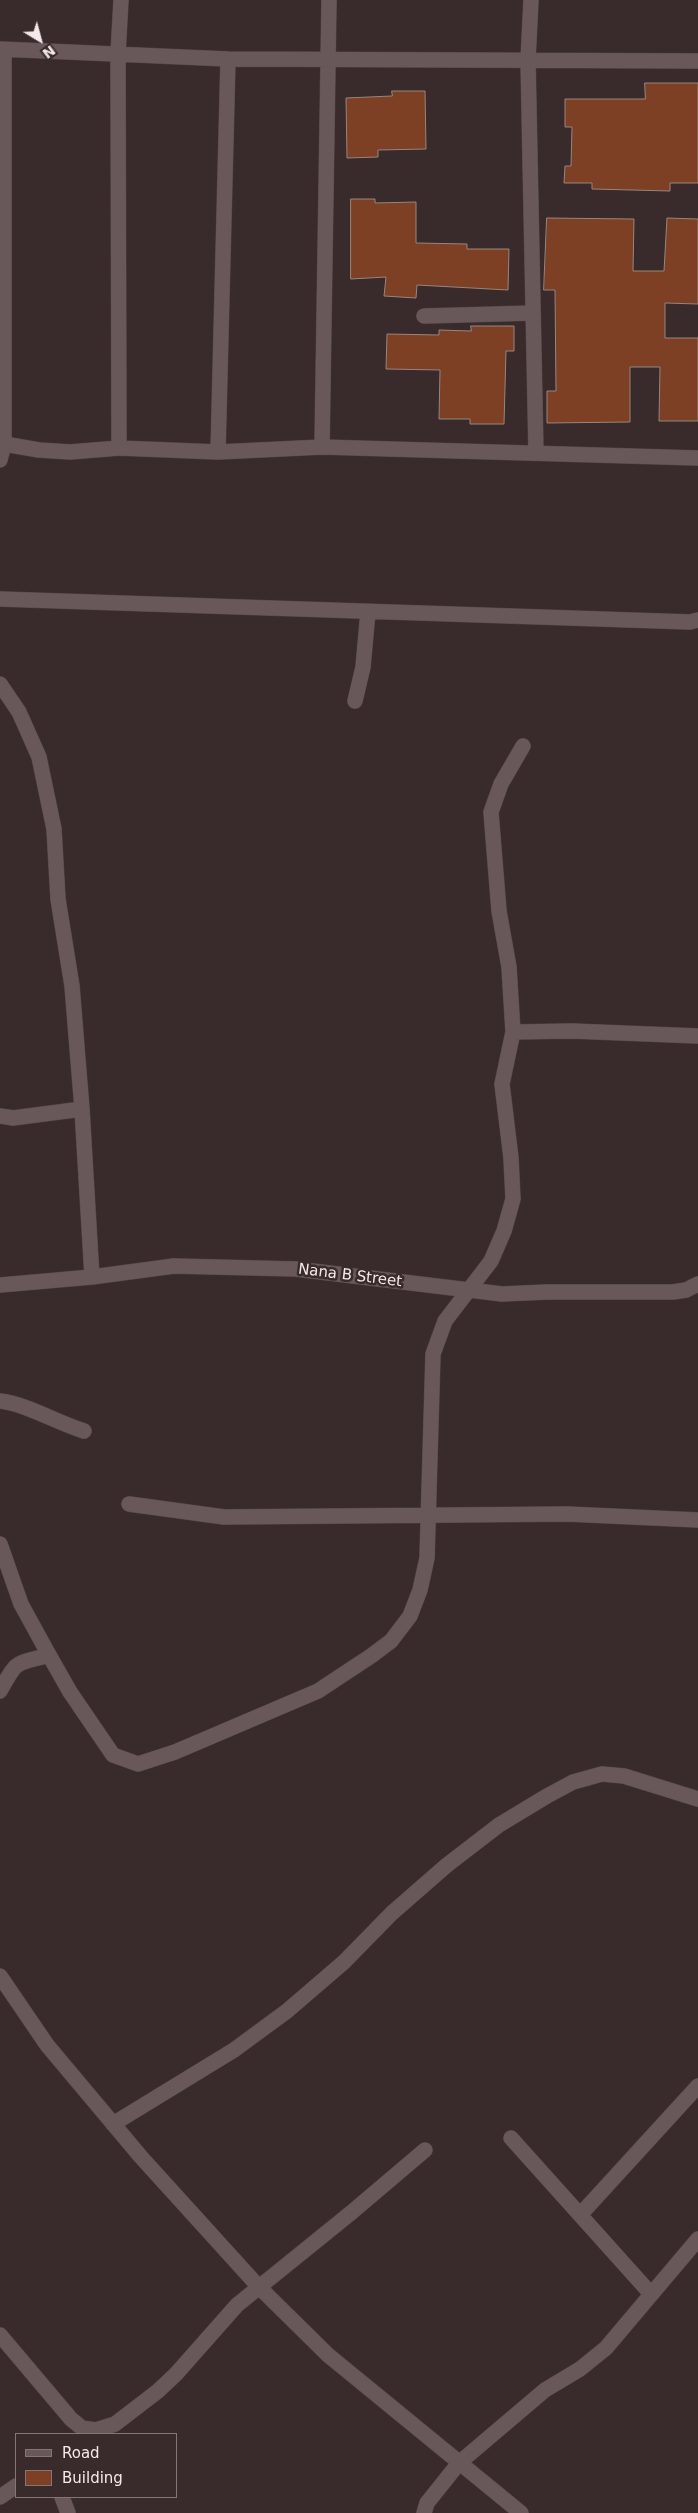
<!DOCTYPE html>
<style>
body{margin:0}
#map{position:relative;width:698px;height:2513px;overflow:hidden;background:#392a2b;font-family:"DejaVu Sans",sans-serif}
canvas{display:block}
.legend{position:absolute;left:15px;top:2433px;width:162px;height:65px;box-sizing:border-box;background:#392a2b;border:1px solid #847677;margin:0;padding:6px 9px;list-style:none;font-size:15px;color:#f4e9ea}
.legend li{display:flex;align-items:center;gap:10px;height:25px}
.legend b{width:25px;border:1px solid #847677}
.north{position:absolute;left:15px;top:15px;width:50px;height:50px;-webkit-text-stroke:4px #392a2b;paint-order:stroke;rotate:143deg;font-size:14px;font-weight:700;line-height:20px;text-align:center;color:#f4e9ea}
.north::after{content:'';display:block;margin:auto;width:18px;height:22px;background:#f4e9ea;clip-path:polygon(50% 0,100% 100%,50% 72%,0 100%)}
</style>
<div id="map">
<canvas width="698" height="2513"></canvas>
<ul class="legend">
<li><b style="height:6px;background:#695859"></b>Road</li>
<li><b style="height:14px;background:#7d4025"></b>Building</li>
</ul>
<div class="north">N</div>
</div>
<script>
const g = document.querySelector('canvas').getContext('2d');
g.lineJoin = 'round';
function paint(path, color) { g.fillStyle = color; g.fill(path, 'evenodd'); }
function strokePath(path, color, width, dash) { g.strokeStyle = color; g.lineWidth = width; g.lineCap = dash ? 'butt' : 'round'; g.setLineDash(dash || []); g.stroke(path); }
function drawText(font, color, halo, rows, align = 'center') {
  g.font = font + ' "DejaVu Sans",sans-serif'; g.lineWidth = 5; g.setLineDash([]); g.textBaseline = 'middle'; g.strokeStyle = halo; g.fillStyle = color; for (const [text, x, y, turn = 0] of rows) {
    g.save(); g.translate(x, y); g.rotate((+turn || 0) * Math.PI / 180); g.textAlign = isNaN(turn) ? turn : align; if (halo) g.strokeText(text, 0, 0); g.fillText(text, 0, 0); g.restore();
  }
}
const building = new Path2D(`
 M645,83H698V183H670V191L592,189V183H564L565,166H571L572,127H565V99H645Z
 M392,91H425L426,149L378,150V157L347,158L346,98L392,96Z
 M351,199H375V203L416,202V243L467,244V249H509L508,290L417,285L416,298L384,296L386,277L351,279Z
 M547,218L634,219L633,271H664L667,218L698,219V304L665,303V338H698V421H659L660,367H630V422L547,423V391H556L555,290H544Z
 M471,326H514V351H506L504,424H470V419H439L440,370L386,369L387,334L439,335V330L471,331Z`);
paint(building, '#7d4025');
strokePath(building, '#97867f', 1);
const minor = new Path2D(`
 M531,0L528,60L536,453
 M0,49L228,59L698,61
 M424,316L533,313
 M4,444L39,450L70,452L119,448L218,452L322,447L698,458
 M322,447L329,0
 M119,448L118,54L121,0
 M218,452L228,59
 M0,460L4,444V50
 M0,599L690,622L698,620
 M0,684L19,712L39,757L54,829L58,899L72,986L82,1109L92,1277
 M355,701L363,667L368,612
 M513,1032L572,1031L698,1036
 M0,1116L13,1118L82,1109
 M0,1285L92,1277L174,1266L296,1269L502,1294L547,1292H673L686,1290L698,1284
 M0,1401C29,1405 55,1422 84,1431
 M129,1504L224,1517L567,1514L698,1520
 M0,1544L21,1604L49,1655
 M0,1691C18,1658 15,1665 49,1655L70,1692L113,1755L138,1764L175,1752L318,1691L371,1656L391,1641L410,1616L420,1590L427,1558L433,1354L445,1321L491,1261L504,1231L513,1199L511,1158L502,1084L513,1032L509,967L499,911L491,812L501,784L523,746
 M0,1976L47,2045L141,2157L258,2286L328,2355L521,2513
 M113,2124L234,2050L287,2011L344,1962L392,1913L447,1865L499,1825L547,1796L573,1782L602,1774L624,1776L698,1799
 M511,2138L651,2294
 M580,2215L698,2086
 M0,2335L71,2419L82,2428L96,2430L115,2424L158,2391L176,2374L237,2305L352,2212L425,2150
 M0,2497L16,2486
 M62,2497L68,2513
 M424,2513L427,2503L459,2463L545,2390L580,2369L606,2348L698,2239`);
strokePath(minor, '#534647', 16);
strokePath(minor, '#695859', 15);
drawText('15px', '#f4e9ea', '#392a2b', [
 ["Nana B Street",350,1276,7]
]);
</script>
